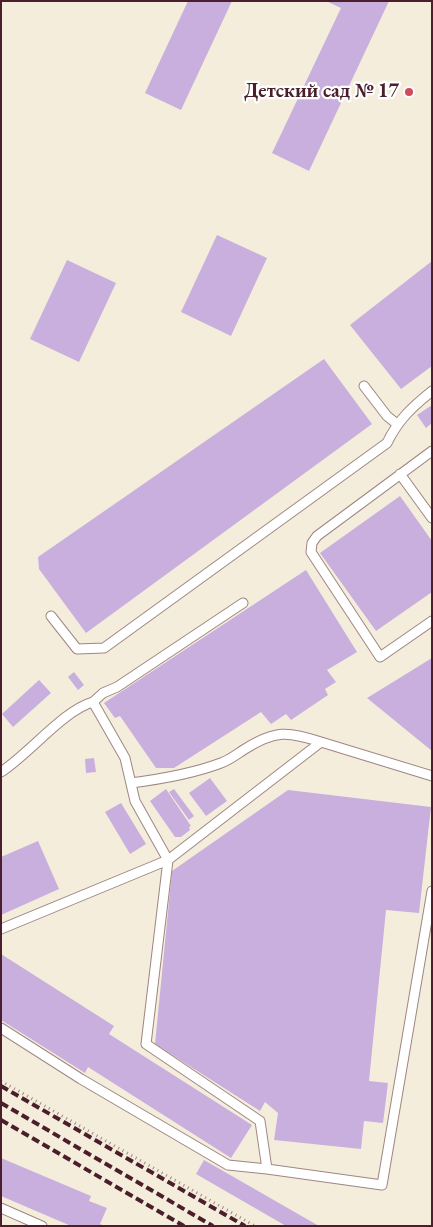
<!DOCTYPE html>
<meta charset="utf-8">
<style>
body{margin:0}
#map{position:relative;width:433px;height:1227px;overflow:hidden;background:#f4eddb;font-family:"EB Garamond",serif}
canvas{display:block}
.frame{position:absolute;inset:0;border:2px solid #4a1f2b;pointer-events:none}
</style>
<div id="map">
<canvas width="433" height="1227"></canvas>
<div class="frame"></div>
</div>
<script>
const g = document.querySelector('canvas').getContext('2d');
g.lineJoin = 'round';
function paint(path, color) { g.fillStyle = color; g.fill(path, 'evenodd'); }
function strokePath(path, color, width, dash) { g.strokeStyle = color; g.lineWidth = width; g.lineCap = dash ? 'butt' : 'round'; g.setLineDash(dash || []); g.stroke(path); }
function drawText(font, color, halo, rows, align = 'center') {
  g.font = font + ' "EB Garamond",serif'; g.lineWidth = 4.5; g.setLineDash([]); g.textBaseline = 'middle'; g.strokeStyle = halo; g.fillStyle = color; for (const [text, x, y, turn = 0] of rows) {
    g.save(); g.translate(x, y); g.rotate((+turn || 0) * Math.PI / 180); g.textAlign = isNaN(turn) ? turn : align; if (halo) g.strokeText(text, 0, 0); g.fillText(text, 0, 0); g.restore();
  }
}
paint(new Path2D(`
 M188,1H232L181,110L145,93Z
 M326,1H389L309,171L272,153L341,8Z
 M217,235L267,258L231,336L181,312Z
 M67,260L116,283L79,362L30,339Z
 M432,261V366L401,389L350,325Z
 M324,359L372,424L86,633L39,569L38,557Z
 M432,405V423L426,428L417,415Z
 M400,496L432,541V592L376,631L320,553Z
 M306,570L357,652L327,670L336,682L325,689L328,695L291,720L286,714L271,724L261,712L174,768H156L120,716L115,718L104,703Z
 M432,658V751L367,698Z
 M74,672L84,685L78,690L68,677Z
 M39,680L51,693L13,727L2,714Z
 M94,758L96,772L86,773L85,759Z
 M210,778L227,801L206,816L189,793Z
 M166,789L191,826L189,827L190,830L181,837H175L150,801Z
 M174,789L194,816L189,820L169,792Z
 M288,790L431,807L419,913L386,910L369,1081L388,1083L383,1123L364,1121L361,1149L274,1140L278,1113L265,1102L260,1111L155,1044L172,871Z
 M121,803L146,844L130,854L105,812Z
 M38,841L59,889L1,915V857Z
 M1,954L114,1026L109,1034L252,1125L231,1158L88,1067L85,1073L1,1020Z
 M1,1158L91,1196L89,1201L107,1208L100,1224L104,1226H71L1,1196Z
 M204,1160L319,1226H286L196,1174Z`), '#c9afdd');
const lane = new Path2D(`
 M364,386L387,416L397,424
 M432,451L317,536L312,543L311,552L380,657L432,621
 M400,474L432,518
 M51,616L77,649L104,648L387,443C398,420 412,407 432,391
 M93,702L103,693L117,687L243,603
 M1,772C30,753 64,710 93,702L125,758L135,801L168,860L146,1044L260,1121L267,1169L382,1185L432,891
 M131,783C162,779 192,774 221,763C230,760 237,754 245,749C275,730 288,731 321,742
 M1,929L168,860L321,742L432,776
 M1,1028L81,1079L228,1165L267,1169
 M1,1208L42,1226`);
strokePath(lane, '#9f8683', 11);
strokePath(new Path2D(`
 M1,1081L255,1226`), '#9f8683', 3, [1, 4]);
strokePath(lane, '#fff', 9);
strokePath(new Path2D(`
 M1,1086L245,1226
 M1,1103L213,1226
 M1,1120L184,1226`), '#4a1f2b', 4, [8, 4]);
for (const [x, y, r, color] of [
 [409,92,5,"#d1495b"]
]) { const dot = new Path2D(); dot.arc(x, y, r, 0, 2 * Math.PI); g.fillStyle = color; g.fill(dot); strokePath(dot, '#fff', 2); }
drawText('bold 20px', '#4a1f2b', '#fff', [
 ["Детский сад № 17",399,92]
], 'right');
</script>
